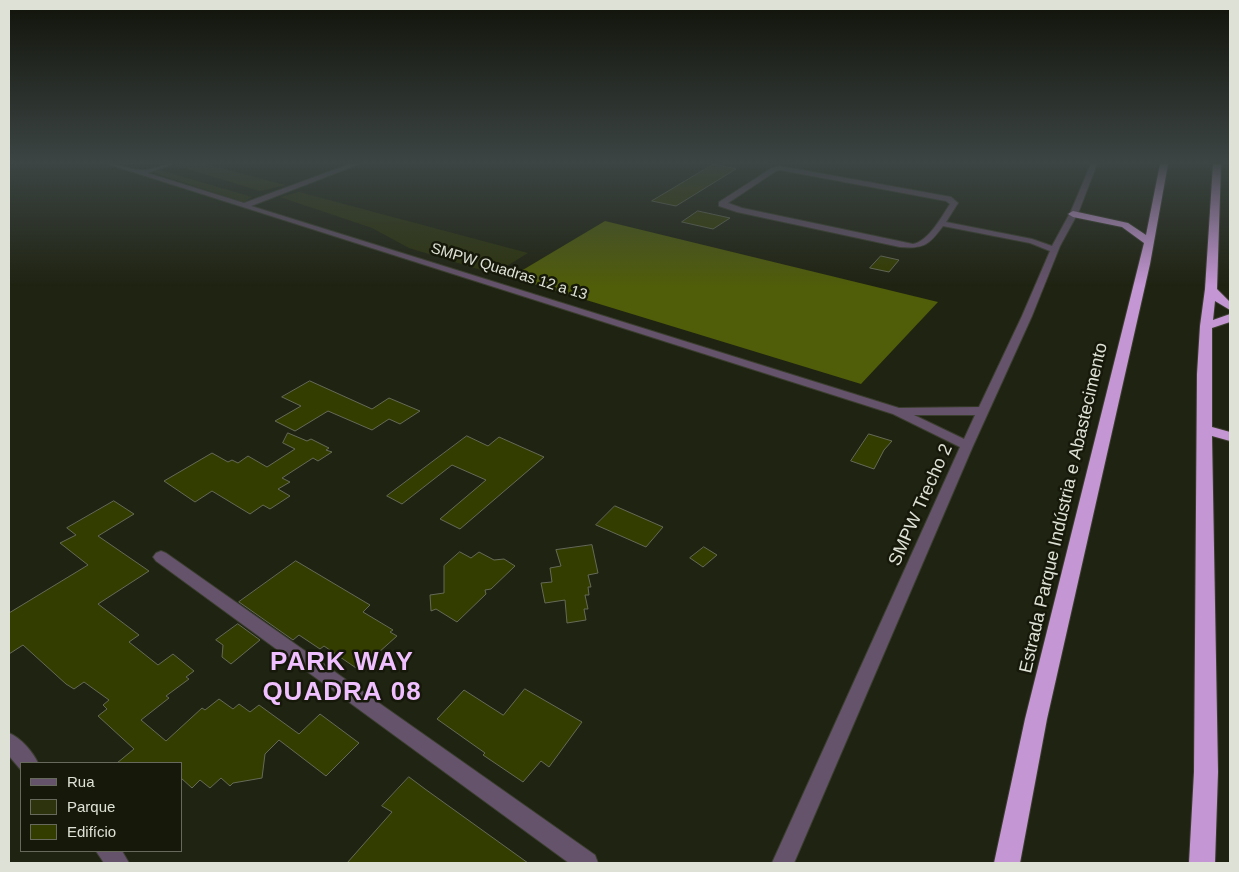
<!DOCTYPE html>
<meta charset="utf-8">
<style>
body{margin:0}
#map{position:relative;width:1239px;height:872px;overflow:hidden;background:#1f2312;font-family:Arial,sans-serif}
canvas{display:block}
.frame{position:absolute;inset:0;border:10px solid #dee1d6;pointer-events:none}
.legend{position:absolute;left:20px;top:762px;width:162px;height:90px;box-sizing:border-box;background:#161909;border:1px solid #66695b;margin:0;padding:6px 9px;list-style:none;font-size:15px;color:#dee1d6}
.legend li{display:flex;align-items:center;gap:10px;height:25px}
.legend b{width:25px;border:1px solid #66695b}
</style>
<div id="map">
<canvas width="1239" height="872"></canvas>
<div class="frame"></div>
<ul class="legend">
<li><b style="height:6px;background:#65526b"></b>Rua</li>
<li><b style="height:14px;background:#2c330d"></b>Parque</li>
<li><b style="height:14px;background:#343d00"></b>Edifício</li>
</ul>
</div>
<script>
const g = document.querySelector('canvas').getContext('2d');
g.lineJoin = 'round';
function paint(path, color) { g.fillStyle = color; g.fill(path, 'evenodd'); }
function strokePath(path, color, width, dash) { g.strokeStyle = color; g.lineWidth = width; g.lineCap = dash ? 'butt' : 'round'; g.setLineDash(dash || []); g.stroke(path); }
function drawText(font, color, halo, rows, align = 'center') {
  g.font = font + ' Arial,sans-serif'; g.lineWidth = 5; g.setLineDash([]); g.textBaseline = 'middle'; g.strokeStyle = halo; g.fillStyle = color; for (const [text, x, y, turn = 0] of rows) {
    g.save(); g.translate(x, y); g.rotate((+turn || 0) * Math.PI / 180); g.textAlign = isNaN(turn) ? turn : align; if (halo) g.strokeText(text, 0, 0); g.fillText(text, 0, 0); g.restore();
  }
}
paint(new Path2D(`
 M179,164H205L286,185L260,191L174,165Z
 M160,170L252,197L244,202L151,172Z
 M299,192L528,253L494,274L409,248L372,228L280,197Z`), '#2c330d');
paint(new Path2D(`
 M605,221L938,302L861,384L511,277Z`), '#505d09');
const building = new Path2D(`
 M714,164L736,169L676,206L652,201Z
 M698,211L730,218L713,229L682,222Z
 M881,256L899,260L889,272L870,268Z
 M310,381L372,409L389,398L420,411L400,424L389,419L372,430L328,411L295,431L275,421L301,406L282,397Z
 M288,433L307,441L311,439L329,448L326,450L332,452L318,461L313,458L282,478L290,482L278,489L290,496L270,509L263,505L250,514L212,491L195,502L164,481L212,453L228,462L232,460L238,463L248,456L267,467L295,449L283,443Z
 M869,434L892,441L884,450L874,469L851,461Z
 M467,436L488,446L499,437L544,457L460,529L440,519L486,480L452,465L402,504L387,496Z
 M114,501L134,514L98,536L149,571L98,604L139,635L129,642L158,665L173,654L194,671L186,677L189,679L166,696L169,698L141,720L166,741L202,708L205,710L219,699L233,709L239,704L250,712L259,705L299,734L320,714L359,743L326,776L279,740L265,754L262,778L233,783L230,786L221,778L210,788L200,780L192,788L181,778V763H117L134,749L98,716L107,709L103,705L109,700L84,682L74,689L66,684L23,645L9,654V613L88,565L60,543L76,535L67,528Z
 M615,506L663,527L646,547L596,525Z
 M592,545L598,573L588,575L591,587H588L589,595H585L588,609H584L586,620L567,623L565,600L545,603L541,583L552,582L550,568L561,566L556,550Z
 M704,547L717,555L703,567L690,558Z
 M460,552L471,558L479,552L494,560L504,559L515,566L491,589L485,590L486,594L457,622L436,609L431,611L430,595L444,593V566Z
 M296,561L370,605L363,612L393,630L390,632L397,636L359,670L324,646L320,649L299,635L293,640L239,602Z
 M238,624L260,640L231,664L222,657L223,645L216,640Z
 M525,689L582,722L549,767L541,761L523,782L483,755L485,753L437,719L464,690L503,715Z
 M409,777L425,789L528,863H347L392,812L382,806Z`);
paint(building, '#343d00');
strokePath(building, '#656a57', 1);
const minor = new Path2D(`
 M108,164C119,164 128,169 139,170C149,172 162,164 173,164L147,173L244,203L350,164H359L251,206L899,408L979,407L1022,316L1050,251L1030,243L943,226C929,245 924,249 900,247L737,212L719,206V202L772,168L780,166L951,197L958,203L946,222L1032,239L1052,246L1071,211L1091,164H1097L1079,211L1060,246L1032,316L973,446L794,863H772L960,447L893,414ZM780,170L946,201L950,204C942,216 929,241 913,244L742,208L728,203L776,171ZM914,415H975L964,439Z
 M161,551L166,553L595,855L598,863H569L156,561L153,557L156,553Z
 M9,733C21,738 33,752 38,763H21V770L9,756Z
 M96,851H122L129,863H104Z`);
const highway = new Path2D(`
 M1160,164H1168L1150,264L1047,719L1020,863H994L1025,719L1144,243L1122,227L1073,217L1068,214L1073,211L1128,223L1146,235Z
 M1213,164H1221L1217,289L1230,302V310L1215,301L1213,320L1230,314V322L1212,328V427L1230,432V441L1212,436L1218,772L1215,863H1189L1194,772L1197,374L1200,326L1205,289Z`);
strokePath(minor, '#3a3e2d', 2);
strokePath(highway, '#3a3e2d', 2);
paint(minor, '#65526b');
paint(highway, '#c596d4');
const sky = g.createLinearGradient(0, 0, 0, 286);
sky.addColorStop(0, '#11130a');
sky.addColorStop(0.57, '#3c4544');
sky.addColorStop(1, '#3c454400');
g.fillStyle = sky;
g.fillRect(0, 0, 1239, 286);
drawText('15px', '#dee1d6', '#161909', [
 ["SMPW Quadras 12 a 13",509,272,17]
]);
drawText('18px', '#dee1d6', '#161909', [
 ["SMPW Trecho 2",921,505,-66],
 ["Estrada Parque Indústria e Abastecimento",1064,508,-77]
]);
g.letterSpacing = '1px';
drawText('bold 26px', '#f0bfff', '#161909', [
 ["PARK WAY",342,663],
 ["QUADRA 08",342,693]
]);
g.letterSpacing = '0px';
</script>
